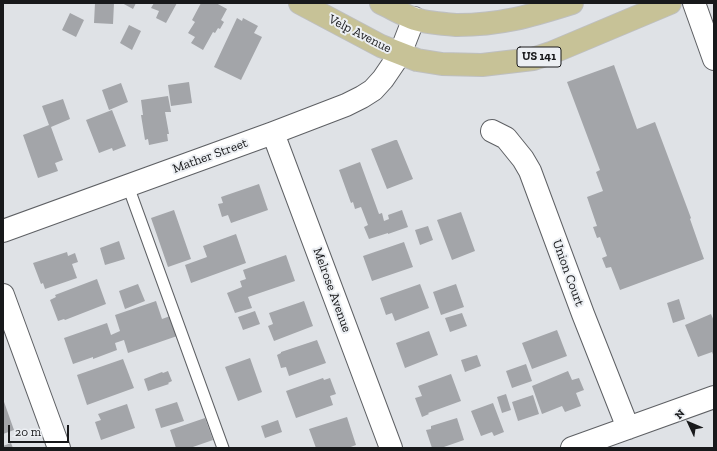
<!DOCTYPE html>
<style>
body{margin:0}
#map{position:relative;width:717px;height:451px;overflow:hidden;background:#dfe2e6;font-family:"Zilla Slab",serif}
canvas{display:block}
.frame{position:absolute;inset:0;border:4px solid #18191b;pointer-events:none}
.north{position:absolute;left:669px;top:403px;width:40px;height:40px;-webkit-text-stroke:3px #eceff3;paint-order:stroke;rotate:314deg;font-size:11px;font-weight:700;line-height:16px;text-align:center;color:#18191b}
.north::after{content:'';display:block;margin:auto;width:14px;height:18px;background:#18191b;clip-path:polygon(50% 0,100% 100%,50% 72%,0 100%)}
.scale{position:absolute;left:8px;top:425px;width:61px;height:18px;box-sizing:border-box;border:2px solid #18191b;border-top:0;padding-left:5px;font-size:12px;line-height:14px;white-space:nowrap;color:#18191b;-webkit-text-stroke:3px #eceff3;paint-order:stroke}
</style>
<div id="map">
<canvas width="717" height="451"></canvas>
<div class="frame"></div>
<div class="north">N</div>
<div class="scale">20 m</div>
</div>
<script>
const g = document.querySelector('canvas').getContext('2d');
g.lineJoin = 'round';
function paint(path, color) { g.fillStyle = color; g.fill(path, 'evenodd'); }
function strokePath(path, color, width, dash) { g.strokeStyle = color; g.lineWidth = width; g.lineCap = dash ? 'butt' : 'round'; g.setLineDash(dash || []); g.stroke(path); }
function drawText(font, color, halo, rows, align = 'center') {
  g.font = font + ' "Zilla Slab",serif'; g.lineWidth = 4; g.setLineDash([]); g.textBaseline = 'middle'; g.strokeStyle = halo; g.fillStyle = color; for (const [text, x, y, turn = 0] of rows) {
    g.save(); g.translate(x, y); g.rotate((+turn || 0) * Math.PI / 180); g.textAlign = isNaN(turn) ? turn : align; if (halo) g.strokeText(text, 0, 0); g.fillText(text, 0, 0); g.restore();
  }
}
paint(new Path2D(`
 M95,3H114L113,24L94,23Z
 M122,3H136L133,9Z
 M154,3H177L166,23L156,18L159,11L151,8Z
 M201,3H216L227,9L221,20L224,22L220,29L218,28L215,33L213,32L203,50L191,43L195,37L188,33L195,22L192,20Z
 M70,13L84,20L76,37L62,30Z
 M237,18L242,21L243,18L258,26L254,33L262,37L241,80L214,67Z
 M129,25L141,31L132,50L120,43Z
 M614,65L637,129L655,122L691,218L690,219L704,259L620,290L611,267L606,268L602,258L607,256L600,237L597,238L593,227L597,226L587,197L603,191L596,172L600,170L567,82Z
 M189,82L192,103L171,106L168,85Z
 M121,83L128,102L109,110L102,90Z
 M168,96L171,112H165L169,134H167L168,141L149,145L148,139L145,140L141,115H143L141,100Z
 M63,99L70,119L51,127L63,160L55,163L58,171L38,178L23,135L49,125L42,106Z
 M112,110L126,146L113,151L112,148L99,153L86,120Z
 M395,140H397L413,179L387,189L371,149Z
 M360,162L379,214L382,213L384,221L389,219L388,215L402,210L408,227L388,234V233L369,239L364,227L368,225L361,207L355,209L353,202L351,203L339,170Z
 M259,184L268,210L231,223L228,215L222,217L218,204L223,203L221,197Z
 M174,210L191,259L168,267L151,218Z
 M461,212L475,251L452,260L437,220Z
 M428,226L433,240L420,245L415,230Z
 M236,234L246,263L191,283L185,265L207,257L203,246Z
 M119,241L125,259L105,265L100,248Z
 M404,242L413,267L372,281L363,256Z
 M67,252L68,256L75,253L78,262L72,264L77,278L45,289L43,283L41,284L33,263Z
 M286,255L295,281L248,297L252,308L235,313L227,293L242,287L240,281L246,279L243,270Z
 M97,279L106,304L65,320L64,319L58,321L50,300L56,297L55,295Z
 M138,284L145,301L125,309L119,291Z
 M420,284L429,308L395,321L392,313L386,315L380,298Z
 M456,284L464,307L441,315L433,292Z
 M679,299L685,319L673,323L667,303Z
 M156,301L162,319L173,315L180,335L128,353L124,340L115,343L117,350L93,359V357L73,364L64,338L107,323L111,335L120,331L115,315Z
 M304,301L313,326L274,341L268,326L273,324L269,313Z
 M255,311L260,324L243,330L238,317Z
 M462,313L467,326L450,332L445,318Z
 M711,314L714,321V357L712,352L698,357L685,325Z
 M557,330L567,356L532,369L522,343Z
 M429,331L438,355L405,368L396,343Z
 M317,340L326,363L289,376L286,367L281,368L277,355L281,353V352Z
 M477,355L481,366L465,372L461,360Z
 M250,358L262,392L238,401L225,367Z
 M123,359L134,388L87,405L77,375Z
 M526,364L532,381L512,388L506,371Z
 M168,371L172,381L168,383L169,384L148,391L144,379L162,372L163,373Z
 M568,371L572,380L579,378L584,390L576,393L581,406L565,412L562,406L542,414L532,386Z
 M451,374L461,401L428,413L429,414L422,417L415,398L422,396L418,386Z
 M323,378L324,380L330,378L336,394L330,396L333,405L296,418L286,391Z
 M506,394L511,410L502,413L497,397Z
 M533,395L539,414L518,421L512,402Z
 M3,399L14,430L3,434Z
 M177,402L184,421L161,428L155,409Z
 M493,403L504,432L494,436L492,432L481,436L471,411Z
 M127,404L135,428L101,440L95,422L101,420L98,414Z
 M347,417L356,445L348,448H316L309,429Z
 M205,418L213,440L190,448H176L170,430Z
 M457,418L464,440L441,448H432L426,430L431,429V426Z
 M278,420L282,432L265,438L261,426Z
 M11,443L13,448H3V446Z`), '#a3a5a9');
const service = new Path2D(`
 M128,186L223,448`);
const minor = new Path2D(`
 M694,3L714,59
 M492,131L506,138L523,159L530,171L583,314L628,428
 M273,133L391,448
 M3,231L273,133L346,105L362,97L373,90L383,79L400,54L414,18
 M3,295L59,448
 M572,448L714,397`);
const primary = new Path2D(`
 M300,3L381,46L417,60L442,64L482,65L533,59L551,53L670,3
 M381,3C392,8 403,15 415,19C428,23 443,24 457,25C477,25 496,23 515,19C534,15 553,9 572,3`);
strokePath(service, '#5e6064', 13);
strokePath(minor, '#5e6064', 24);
strokePath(primary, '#bebfbf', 24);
strokePath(service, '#fff', 11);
strokePath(minor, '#fff', 22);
strokePath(primary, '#c7c297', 22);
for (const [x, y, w] of [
 [539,57,44]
]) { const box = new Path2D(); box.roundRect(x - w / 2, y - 10, w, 20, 3); g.fillStyle = '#eceff3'; g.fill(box); strokePath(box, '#18191b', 1); }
drawText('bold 12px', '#18191b', null, [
 ["US 141",539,57]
]);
drawText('13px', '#18191b', '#eceff3', [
 ["Velp Avenue",360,34,27],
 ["Mather Street",210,156,-20],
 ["Union Court",568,273,70],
 ["Melrose Avenue",332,290,70]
]);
</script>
